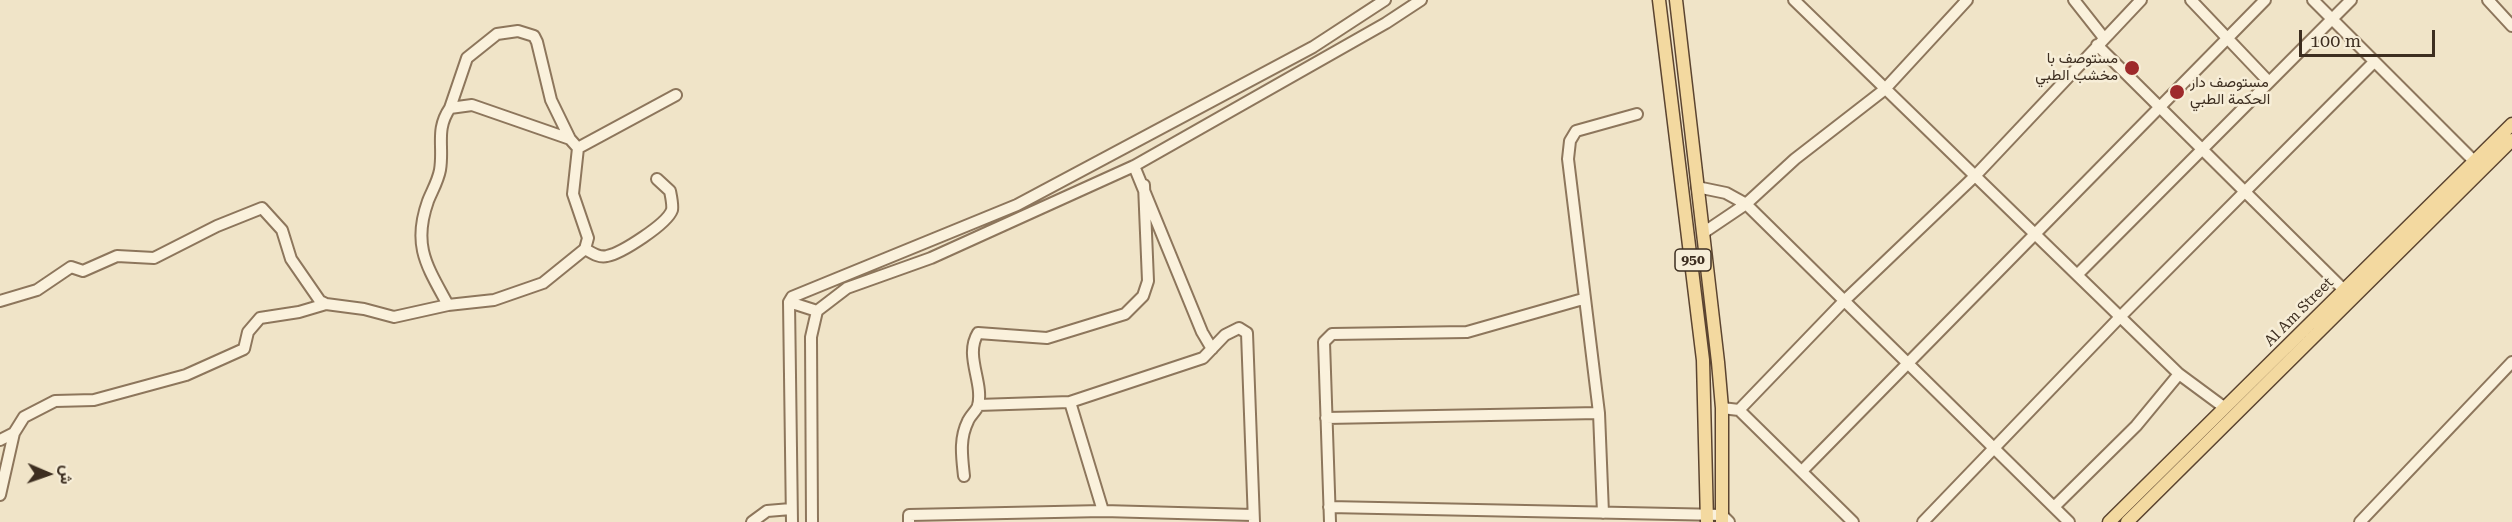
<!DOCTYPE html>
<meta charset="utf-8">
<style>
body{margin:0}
#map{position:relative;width:2512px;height:522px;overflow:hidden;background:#f0e4c8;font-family:"Roboto Serif",Vazirmatn,serif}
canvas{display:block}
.north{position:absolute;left:18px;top:444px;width:60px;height:60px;-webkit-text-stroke:4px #f7eed8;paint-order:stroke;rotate:92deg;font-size:16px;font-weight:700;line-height:24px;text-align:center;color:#3d2e20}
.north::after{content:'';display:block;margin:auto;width:21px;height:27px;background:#3d2e20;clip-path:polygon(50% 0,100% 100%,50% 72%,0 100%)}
.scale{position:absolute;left:2299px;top:30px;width:136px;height:27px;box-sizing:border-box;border:3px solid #3d2e20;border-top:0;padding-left:8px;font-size:18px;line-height:21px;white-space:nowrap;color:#3d2e20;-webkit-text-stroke:4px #f7eed8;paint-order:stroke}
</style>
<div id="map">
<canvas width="2512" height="522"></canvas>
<div class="north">ش</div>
<div class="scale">100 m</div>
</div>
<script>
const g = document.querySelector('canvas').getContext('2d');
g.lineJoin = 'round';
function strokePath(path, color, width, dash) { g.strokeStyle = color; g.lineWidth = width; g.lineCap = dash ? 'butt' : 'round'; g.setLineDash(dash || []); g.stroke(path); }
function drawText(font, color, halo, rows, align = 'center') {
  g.font = font + ' "Roboto Serif",Vazirmatn,serif'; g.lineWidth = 5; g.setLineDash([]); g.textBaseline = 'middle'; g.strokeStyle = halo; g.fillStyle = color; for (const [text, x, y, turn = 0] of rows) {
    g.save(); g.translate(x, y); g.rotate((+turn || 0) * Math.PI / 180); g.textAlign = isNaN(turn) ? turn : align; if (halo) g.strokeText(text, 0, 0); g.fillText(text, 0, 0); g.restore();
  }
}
const minor = new Path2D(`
 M1794,0L2179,374L2225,408
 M2074,0L2104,38
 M2191,0L2269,82
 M2313,0L2480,167
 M2488,0L2512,26
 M2097,45L2343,289
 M450,108L467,58L497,34L518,31L534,36L537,42L551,100L570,139
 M578,148L676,95
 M1134,166L1202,332L1212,349
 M1697,187L1726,193L1746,204L2069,522
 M1703,233L1746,204L1795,159L1884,90L1967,0
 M585,249C592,253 599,258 607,256C622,253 667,224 672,210C673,205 671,196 670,191L657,179
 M2078,274L2351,0
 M0,301L37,290L71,267L83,271L117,256L154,258L217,226L262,208L282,230L291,259L320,301L326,304
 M789,302L817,311
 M978,405L1070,402
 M1722,408L1739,410L1853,522
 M1739,410L1844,301L1975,176L2141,0
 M1599,413L1568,159L1570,141L1576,131L1637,114
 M1326,418L1599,413L1603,513
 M0,440L14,433
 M1803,470L2265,0
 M964,476C962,457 959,439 968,421C970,416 976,411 978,406C984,382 964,356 978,333L1047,338L1125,314L1143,296L1148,281L1144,185
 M0,495L14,433L24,417L55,401L94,400L186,375L244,349L248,332L260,318L299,312L326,304L364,309L394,317L448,305L494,300L543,283L585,249L588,238L573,194L578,148L570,139L472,105L450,108C435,130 444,146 440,170C438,181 432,191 428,201C412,246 427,266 448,305
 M1329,507L1722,515L1729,522
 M2054,507L2136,426L2179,374
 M1103,511L1070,402L1203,358L1225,335L1239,328L1247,333L1254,522
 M752,522L767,511L791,509
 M792,522L789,302L792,297L1017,205L1313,47L1385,0
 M812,522L811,337L817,311L847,288L931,258L1134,166L1386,23L1421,0
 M909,522V515L1103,511L1253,515
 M1330,522L1324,342L1332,334L1467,332L1583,299
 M1923,522L2121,316L2374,62
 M2360,522L2512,362`);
const major = new Path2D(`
 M1659,0L1703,360L1707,522
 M1676,0L1718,362L1722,408V522
 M2109,522L2512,124
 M2127,522L2512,140`);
strokePath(minor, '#8d765c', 14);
strokePath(major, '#5b4430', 15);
strokePath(minor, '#faf1dc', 10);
strokePath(major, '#f3d9a0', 12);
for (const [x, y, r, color] of [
 [2132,68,8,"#9e2a2b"],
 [2177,92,8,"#9e2a2b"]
]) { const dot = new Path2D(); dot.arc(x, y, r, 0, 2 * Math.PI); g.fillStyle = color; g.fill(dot); strokePath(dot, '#f7eed8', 2); }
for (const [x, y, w] of [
 [1693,260,36]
]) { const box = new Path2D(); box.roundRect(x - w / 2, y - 11, w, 22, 4.5); g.fillStyle = '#f7eed8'; g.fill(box); strokePath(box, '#3d2e20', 1.5); }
drawText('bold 14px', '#3d2e20', null, [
 ["950",1693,260]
]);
drawText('15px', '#3d2e20', '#f7eed8', [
 ["مستوصف با",2118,59],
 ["مخشب الطبي",2118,76],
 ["مستوصف دار",2190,83,"left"],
 ["الحكمة الطبي",2190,100,"left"]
], 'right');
drawText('15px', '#3d2e20', '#f7eed8', [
 ["Al Am Street",2299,312,-45]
]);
</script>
